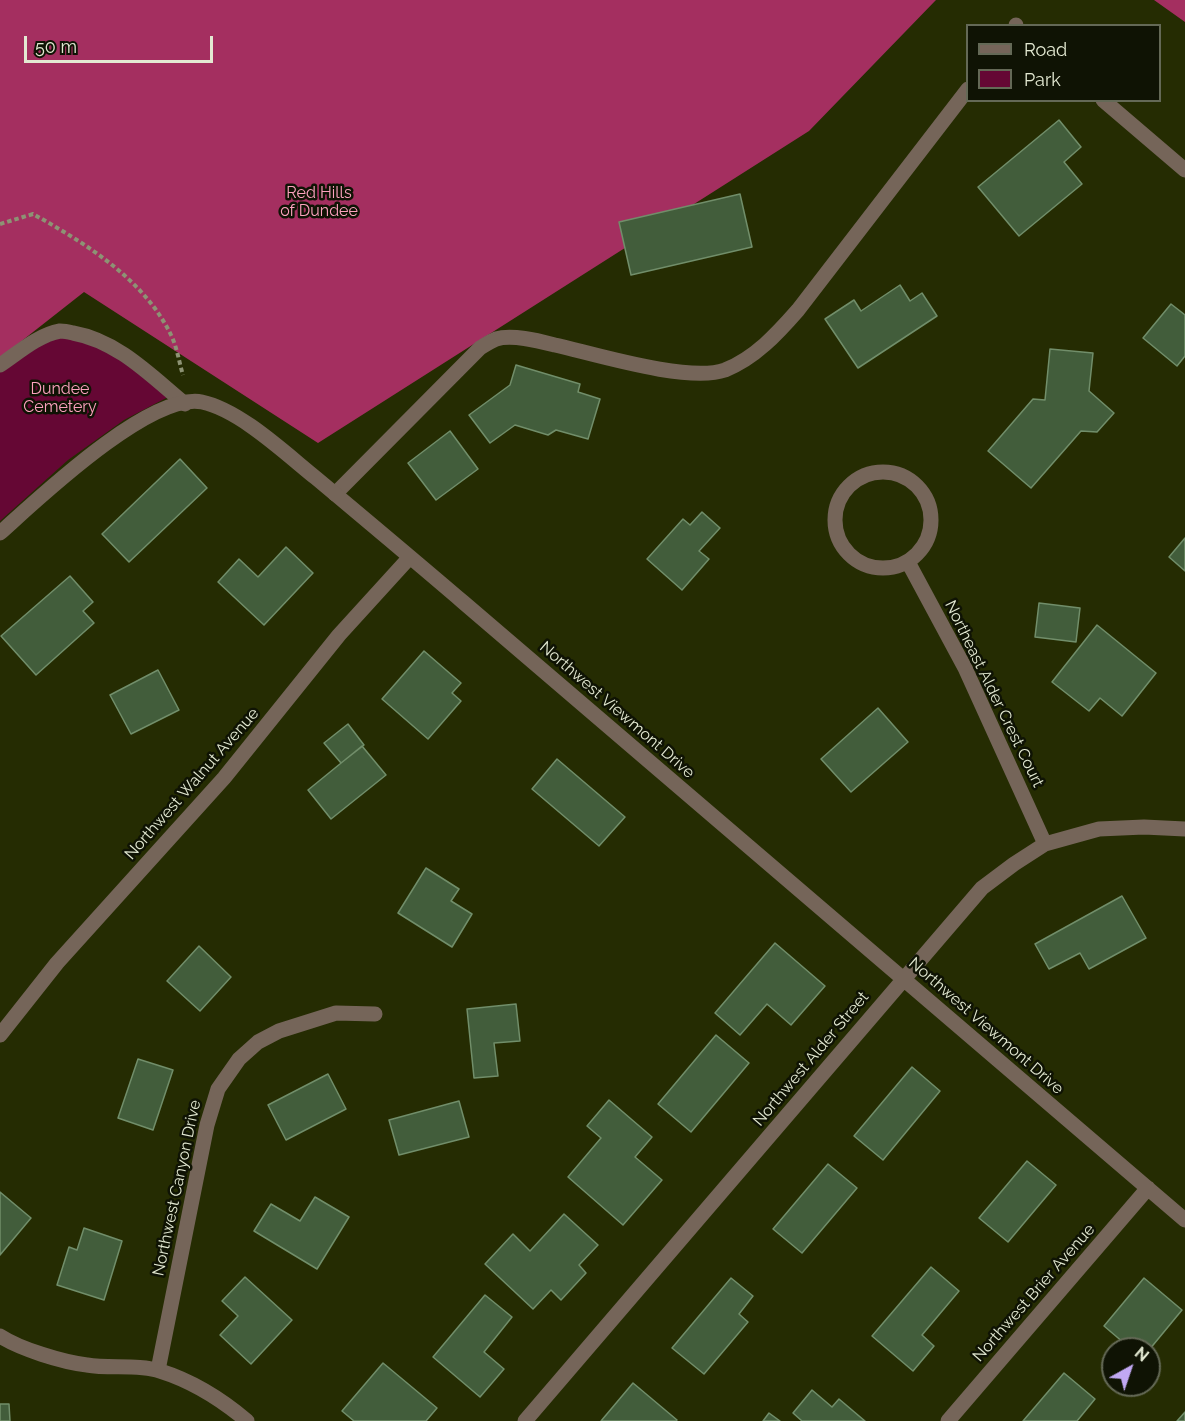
<!DOCTYPE html>
<style>
body{margin:0}
#map{position:relative;width:1185px;height:1421px;overflow:hidden;background:#252c02;font-family:Raleway,sans-serif}
canvas{display:block}
.legend{position:absolute;left:966px;top:24px;width:195px;height:78px;box-sizing:border-box;background:#0f1304;border:2px solid #646956;margin:0;padding:8px 10px;list-style:none;font-size:18px;color:#e3e9d2}
.legend li{display:flex;align-items:center;gap:12px;height:30px}
.legend b{width:30px;border:2px solid #646956}
.north{position:absolute;left:1101px;top:1337px;width:60px;height:60px;box-sizing:border-box;background:#0f1304;border:2px solid #646956;border-radius:50%;rotate:40deg;font-size:16px;font-weight:700;line-height:24px;text-align:center;color:#e3e9d2}
.north::after{content:'';display:block;margin:auto;width:21px;height:27px;background:#c1a8f3;clip-path:polygon(50% 0,100% 100%,50% 72%,0 100%)}
.scale{position:absolute;left:24px;top:36px;width:189px;height:27px;box-sizing:border-box;border:3px solid #e3e9d2;border-top:0;padding-left:8px;font-size:18px;line-height:21px;white-space:nowrap;color:#e3e9d2;-webkit-text-stroke:4px #0f1304;paint-order:stroke}
</style>
<div id="map">
<canvas width="1185" height="1421"></canvas>
<ul class="legend">
<li><b style="height:8px;background:#756559"></b>Road</li>
<li><b style="height:16px;background:#650734"></b>Park</li>
</ul>
<div class="north">N</div>
<div class="scale">50 m</div>
</div>
<script>
const g = document.querySelector('canvas').getContext('2d');
g.lineJoin = 'round';
function paint(path, color) { g.fillStyle = color; g.fill(path, 'evenodd'); }
function strokePath(path, color, width, dash) { g.strokeStyle = color; g.lineWidth = width; g.lineCap = dash ? 'butt' : 'round'; g.setLineDash(dash || []); g.stroke(path); }
function drawText(font, color, halo, rows, align = 'center') {
  g.font = font + ' Raleway,sans-serif'; g.lineWidth = 5; g.setLineDash([]); g.textBaseline = 'middle'; g.strokeStyle = halo; g.fillStyle = color; for (const [text, x, y, turn = 0] of rows) {
    g.save(); g.translate(x, y); g.rotate((+turn || 0) * Math.PI / 180); g.textAlign = isNaN(turn) ? turn : align; if (halo) g.strokeText(text, 0, 0); g.fillText(text, 0, 0); g.restore();
  }
}
paint(new Path2D(`
 M62,337C108,345 133,367 168,397L124,420L68,460L0,521V372L39,345Z`), '#650734');
paint(new Path2D(`
 M0,0H936L809,131L318,443L84,292L0,358Z
 M1154,0H1185V22Z`), '#a42f60');
const building = new Path2D(`
 M1059,120L1081,147L1064,162L1082,184L1019,236L978,187Z
 M740,194L752,247L631,275L619,222Z
 M900,285L910,301L922,293L937,316L858,368L825,319L854,300L861,311Z
 M1171,304L1185,315V356L1177,366L1143,338Z
 M1050,349L1093,353L1089,391L1114,413L1097,432L1081,431L1031,488L988,451L1033,399L1045,400Z
 M516,365L580,384L578,392L600,399L588,439L556,430L548,435L515,425L490,443L469,415L510,385Z
 M450,431L478,469L436,500L408,463Z
 M180,459L207,488L129,562L102,534Z
 M702,512L720,528L699,551L709,559L682,590L647,559L683,519L690,525Z
 M1185,538V571L1169,557Z
 M286,547L313,573L264,625L218,582L239,559L258,577Z
 M70,576L93,602L83,611L94,623L36,675L1,636Z
 M1039,603L1080,608L1076,642L1035,637Z
 M1097,625L1156,673L1122,716L1100,698L1089,711L1052,682Z
 M424,651L461,683L452,693L461,701L428,739L382,699Z
 M158,670L179,710L131,734L110,695Z
 M878,708L908,742L851,792L821,759Z
 M348,724L364,745L341,763L324,743Z
 M362,746L386,775L331,819L308,790Z
 M557,759L625,817L599,846L532,789Z
 M426,868L459,889L451,901L472,914L452,947L398,913Z
 M1122,896L1146,938L1089,969L1080,953L1049,969L1035,944Z
 M775,943L825,986L791,1025L767,1004L740,1035L715,1013Z
 M199,946L231,977L200,1011L167,981Z
 M516,1004L520,1041L494,1043L498,1076L474,1078L467,1009Z
 M716,1035L749,1063L691,1132L658,1104Z
 M138,1059L173,1070L153,1130L118,1118Z
 M912,1067L940,1091L883,1160L854,1136Z
 M328,1074L346,1109L286,1140L268,1105Z
 M609,1100L652,1137L635,1157L662,1180L623,1225L568,1177L601,1138L587,1126Z
 M459,1101L469,1137L399,1155L389,1120Z
 M1027,1161L1056,1185L1008,1242L979,1218Z
 M828,1164L857,1188L802,1253L773,1229Z
 M0,1192L31,1218L0,1255Z
 M315,1197L349,1217L317,1269L254,1231L271,1204L300,1221Z
 M564,1214L598,1245L579,1265L586,1273L561,1300L551,1290L533,1309L485,1264L513,1234L530,1251Z
 M84,1228L122,1241L104,1300L57,1285L69,1247L77,1250Z
 M931,1267L959,1291L922,1335L934,1346L913,1371L872,1336Z
 M245,1277L292,1320L251,1364L220,1335L238,1316L222,1301Z
 M731,1278L753,1296L739,1314L748,1322L704,1374L672,1348Z
 M1144,1278L1182,1310L1149,1350L1131,1349L1104,1326Z
 M485,1295L512,1317L484,1352L504,1369L480,1397L433,1357Z
 M383,1363L437,1408L426,1421H354L342,1411Z
 M1064,1373L1095,1399L1077,1421H1023Z
 M633,1383L677,1420L676,1421H601Z
 M812,1390L832,1407L839,1399L865,1421H802L793,1413Z
 M0,1404H9L10,1421H0Z
 M1185,1412V1421H1177Z
 M769,1413L780,1421H763Z`);
paint(building, '#425d3b');
strokePath(building, '#718e6a', 1.5);
strokePath(new Path2D(`
 M0,224L33,214C85,243 144,279 171,335C177,347 179,362 183,375`), '#8d9374', 4, [4.5, 3]);
strokePath(new Path2D(`
 M1016,26V25
 M0,365C18,353 38,335 60,331C64,331 69,332 73,333C118,341 151,376 185,404
 M335,494L480,348C485,345 491,341 496,339C512,334 539,341 555,345C595,354 688,383 725,370C755,358 777,334 798,310L968,89`), '#756559', 15);
strokePath(new Path2D(`
 M1103,100L1185,170
 M835 520a48 48 0 1 1 96 0a48 48 0 1 1-96 0Z
 M0,533C38,499 150,392 202,402C240,410 286,454 316,478C365,519 414,560 463,602C703,808 944,1014 1185,1220
 M908,562L965,668L1045,844
 M0,1035L57,963L224,778L339,635L410,557
 M0,1336C20,1349 62,1362 87,1365C109,1369 138,1364 160,1371C192,1381 221,1399 247,1421
 M158,1370L207,1125L218,1089L239,1059L258,1042L279,1031L336,1013L375,1014
 M525,1421L982,888L1014,864L1045,844L1099,829L1144,827L1185,829
 M948,1421L1148,1188`), '#756559', 15);
drawText('16px', '#fda2bf', '#0f1304', [
 ["Red Hills",319,193],
 ["of Dundee",319,211],
 ["Dundee",60,389],
 ["Cemetery",60,407]
]);
drawText('16px', '#e3e9d2', '#0f1304', [
 ["Northeast Alder Crest Court",994,694,64],
 ["Northwest Viewmont Drive",617,710,41],
 ["Northwest Walnut Avenue",192,784,-49],
 ["Northwest Viewmont Drive",986,1026,41],
 ["Northwest Alder Street",811,1059,-50],
 ["Northwest Canyon Drive",177,1188,-78],
 ["Northwest Brier Avenue",1034,1293,-49]
]);
</script>
